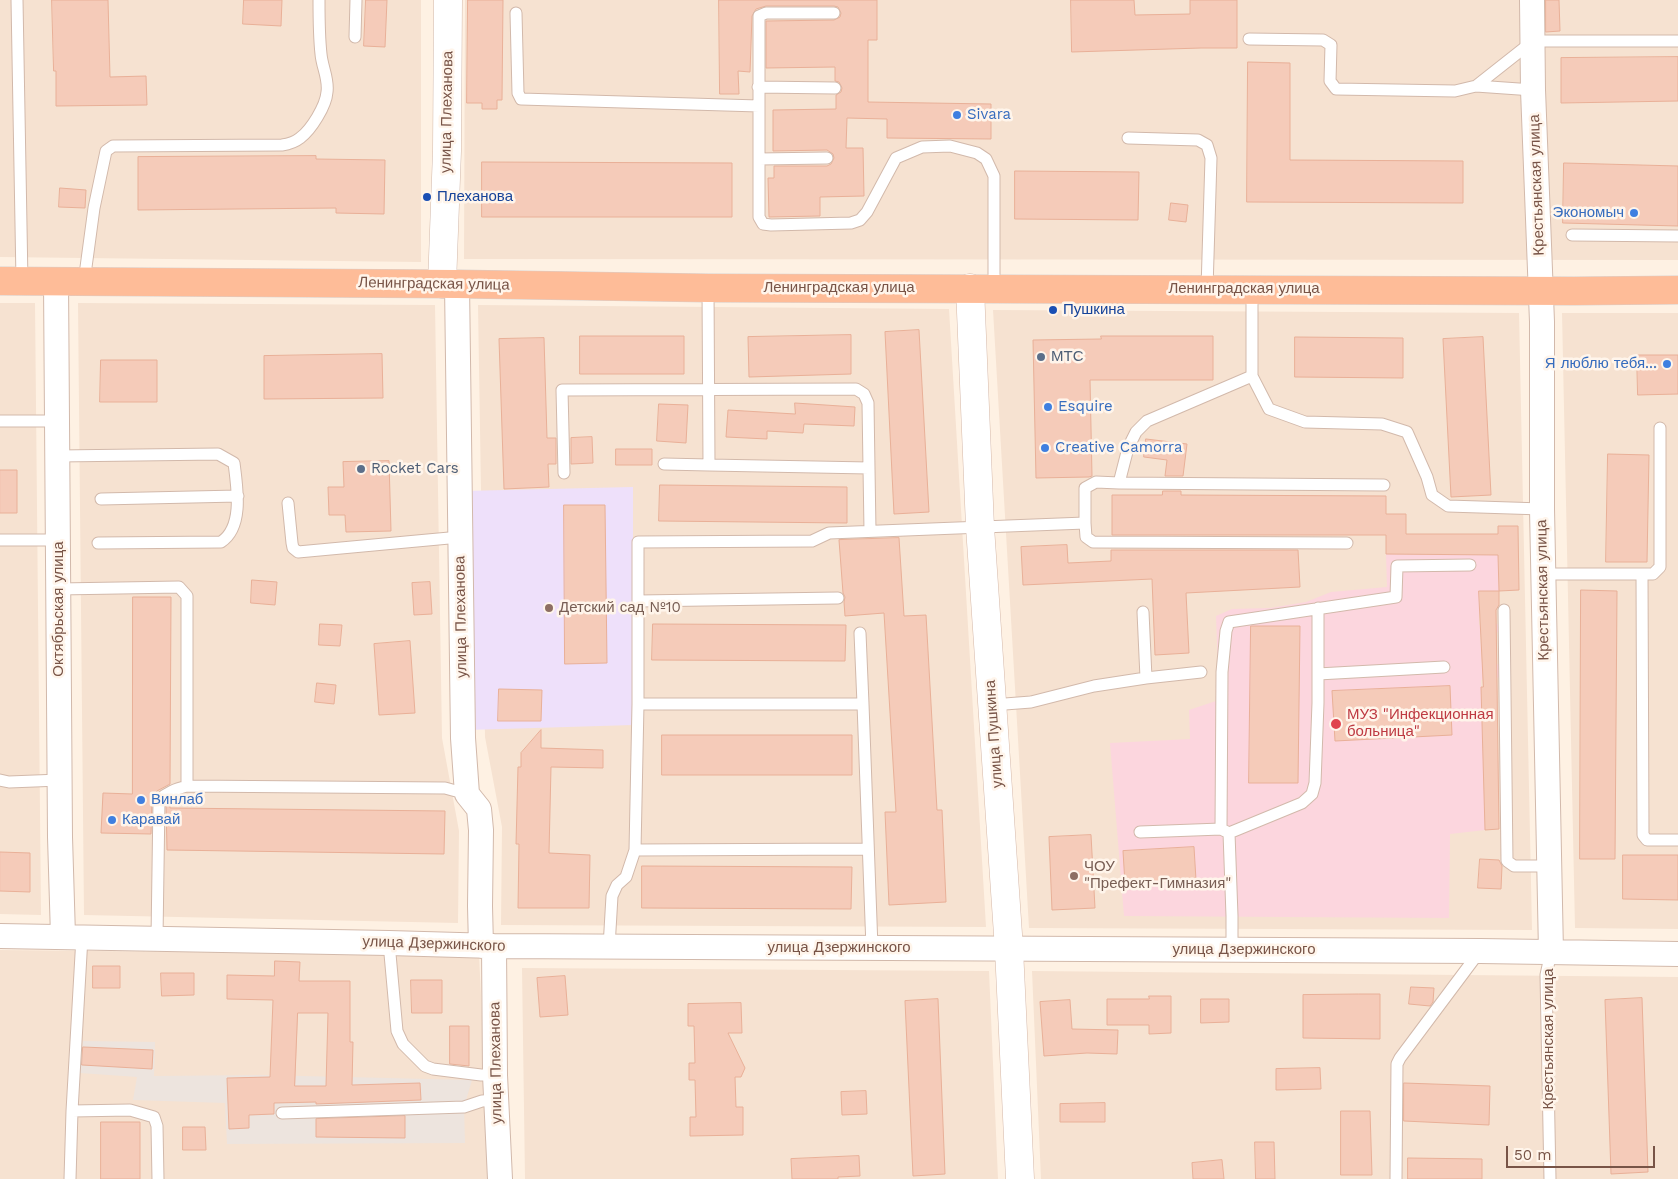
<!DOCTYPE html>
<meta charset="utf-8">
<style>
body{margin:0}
#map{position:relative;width:1678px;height:1179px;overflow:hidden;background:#fef1e3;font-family:"Work Sans",sans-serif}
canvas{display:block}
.scale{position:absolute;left:1506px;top:1146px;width:149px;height:22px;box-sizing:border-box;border:2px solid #785447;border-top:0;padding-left:6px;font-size:15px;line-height:18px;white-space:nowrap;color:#785447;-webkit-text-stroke:4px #fff5eb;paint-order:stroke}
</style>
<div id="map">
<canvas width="1678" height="1179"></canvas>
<div class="scale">50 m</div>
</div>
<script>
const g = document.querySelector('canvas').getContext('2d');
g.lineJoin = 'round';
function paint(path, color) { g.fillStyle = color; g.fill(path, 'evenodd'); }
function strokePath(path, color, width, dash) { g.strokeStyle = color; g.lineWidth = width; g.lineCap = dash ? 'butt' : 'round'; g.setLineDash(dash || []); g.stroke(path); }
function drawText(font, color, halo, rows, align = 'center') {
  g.font = font + ' "Work Sans",sans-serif'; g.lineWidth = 5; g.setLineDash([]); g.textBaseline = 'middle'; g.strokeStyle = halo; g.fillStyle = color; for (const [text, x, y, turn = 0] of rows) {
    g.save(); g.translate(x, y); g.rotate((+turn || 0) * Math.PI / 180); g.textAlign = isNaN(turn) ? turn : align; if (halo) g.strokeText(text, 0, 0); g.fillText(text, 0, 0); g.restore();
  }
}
paint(new Path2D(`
 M0,0H421V262L0,257Z
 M465,0H1678V260L464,259Z
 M0,303H35L41,915L0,914Z
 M78,303L435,305L442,738L459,831L458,923L84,915Z
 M478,305L949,309L986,927L501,925L502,827L485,737Z
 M993,310L1519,313L1532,930L1029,928Z
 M1562,313H1678V929L1575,928Z
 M0,950L479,955L490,1179H0Z
 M522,968L989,971L998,1179H525Z
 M1032,971L1678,977V1179H1041Z`), '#f6e2d1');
paint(new Path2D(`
 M83,1041L155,1042L154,1076L260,1075L472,1080L464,1107L465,1143L227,1144L225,1103L133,1100L137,1077L80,1073Z`), '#ede4de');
paint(new Path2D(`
 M633,487V725L468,730L463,491Z`), '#eee0fa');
paint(new Path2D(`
 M1386,554L1498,555L1499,591H1479V625L1499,624V632L1480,634L1482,665L1501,664V677L1481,680L1485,830L1450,834L1449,918L1124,916L1110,743L1190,739L1189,710L1219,700L1216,616L1232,609L1270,608L1306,602L1331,592L1387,587Z`), '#fcd6de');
const building = new Path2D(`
 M52,0H108L110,77L146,76L147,105L56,106V71H54Z
 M244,0H282L281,26L243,24Z
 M366,0H387L385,47L364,46Z
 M468,0H503L502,100H497V109H482V103H467Z
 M719,0H877V40H868V102L991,104V139L887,138V119L847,118L846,148H863L864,196L820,197V216L769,217L768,178H774V166H827L831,164L834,158L833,154L827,150L773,151V110L836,109V95L841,92L842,88L839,82L835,81V67L766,68V21L834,20L840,17L841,13L838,7L834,6H766L756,9L752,16L750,72L738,71L739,94H720Z
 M1071,0H1134L1135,15L1190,14V0H1237V48H1201L1072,52Z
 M1546,0H1559L1560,31L1546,32Z
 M1678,57V101L1561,103V58Z
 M1248,62L1290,63V160L1463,161V203L1247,202Z
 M316,156V159L385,160L384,214L336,213V208L138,210V157Z
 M482,162L732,163V217H482Z
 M1564,163L1678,166V226L1563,223Z
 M1015,171L1139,172L1138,220L1015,219Z
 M60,188L86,190L85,208L59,207Z
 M1171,203L1188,205L1186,222L1169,220Z
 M919,330L929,512L894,514L885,332Z
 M851,335V374L749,377L748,337Z
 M580,336H684V374H580Z
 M1101,336H1213V380H1090L1092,476L1089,477L1036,478L1033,340L1101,339Z
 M1295,337L1403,338V378L1295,377Z
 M1483,337L1491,495L1451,497L1443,339Z
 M544,338L547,438H556V464H548L549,487L504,489L499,339Z
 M382,354L383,398L264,399V356Z
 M1637,355H1678V394L1638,395Z
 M101,360H157V402H100Z
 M795,403L855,407L854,426L804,424L803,433L767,431V439L726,437L728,410L795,414Z
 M659,404L688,405L686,443L657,441Z
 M592,437L593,463L571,464V438Z
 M1146,439L1187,444L1183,476H1165L1167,460L1144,457Z
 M616,449H652V465H616Z
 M1608,454L1649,455L1647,562H1606Z
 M389,461L391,531L346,532L345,515H329L328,487H344L343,462Z
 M0,470H17V513H0Z
 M660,485L847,487V523L659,521Z
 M1163,491H1181V495L1386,496V514H1406V534H1498V526H1518L1519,590L1499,591L1498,555L1386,554V535H1112V495H1162Z
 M564,505H605L607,663L565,664Z
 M899,538L904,616L926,615L937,810H942L946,902L889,905L885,812H896L884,613L845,616L844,602L845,597L843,593L839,540Z
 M1067,545L1068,563L1111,561V550H1298L1300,587L1186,593L1189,653L1155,655L1152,579L1023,585L1021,547Z
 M252,580L277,582L275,605L251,603Z
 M430,582L432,614L414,615L412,583Z
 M1581,590L1617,591L1615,859H1580Z
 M1479,591H1499V605L1496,610L1499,829L1485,830L1481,687H1483Z
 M133,597H171L170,784L157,791L152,797L151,834L101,833L103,793L132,794Z
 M320,624L342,625L340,646L319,645Z
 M653,624L846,625L845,661L652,660Z
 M1251,626H1300L1298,783H1249Z
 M410,641L415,713L379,715L374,644Z
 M317,683L336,685L334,704L315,702Z
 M1450,686L1452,735L1335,741L1332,691Z
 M499,689L542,690L541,721H498Z
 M541,730V748L603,750V768L551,767L549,853L590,855L589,908H518L519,844H516L518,767H521V753Z
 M662,735H852V775H662Z
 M170,801V808L445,811L444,854L167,850L166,803Z
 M1091,835L1095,908L1052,910L1049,837Z
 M1194,847L1196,880L1125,884L1123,851Z
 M0,852L30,853V892L0,891Z
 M1623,855H1678V900L1623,899Z
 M1480,859L1499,860L1502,866L1501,889L1478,888Z
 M642,866L852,867L851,909L642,908Z
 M275,961L300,962L299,981H350V1042H353L352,1085L420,1083L421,1100L316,1104V1102L274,1103V1114L249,1115V1128L229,1129L227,1078L270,1077L273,1000L227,999V975L274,976ZM298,1013H328L326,1086H295Z
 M93,966H120V988H93Z
 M161,973H194V995L162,996Z
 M565,976L568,1015L540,1017L537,978Z
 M411,980H442V1013H412Z
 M1411,987L1434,988L1433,1002L1430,1006L1409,1004Z
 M1359,994H1380V1039L1303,1038V995Z
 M1149,996H1171V1033L1149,1034V1025H1107V999H1149Z
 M1642,998L1648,1172L1611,1174L1605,1000Z
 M938,999L945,1174L913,1176L905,1001Z
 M1201,999H1229V1022L1201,1023Z
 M1070,1000L1072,1029L1118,1030L1117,1054L1087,1053L1044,1056L1040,1002Z
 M741,1003L742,1033H728L745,1068L741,1077H735L736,1107H743V1135L690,1136V1117H696L695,1080H689V1063H695L694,1026H688V1004Z
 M450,1026H469V1066L450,1064Z
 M83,1047L153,1050L152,1069L82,1065Z
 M1320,1068L1321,1089L1276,1090V1069Z
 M1404,1083L1490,1086L1489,1125L1404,1121Z
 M866,1091L867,1114L842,1115L841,1092Z
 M1105,1103V1122H1060V1104Z
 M1341,1111H1370L1372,1175H1341Z
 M405,1116V1138L316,1137V1119Z
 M101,1122H140V1179H101Z
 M183,1127H205L206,1150H183Z
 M1255,1142H1274L1275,1179H1256Z
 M859,1156L860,1176L838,1177V1179H792L791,1159Z
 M1408,1158L1482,1159V1179H1408Z
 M1222,1160L1224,1179H1193L1192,1163Z`);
paint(building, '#f5cbb9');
strokePath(building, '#e9b098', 1);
const service = new Path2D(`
 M17,0L22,281
 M516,13L518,93L521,99L759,106
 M834,13H766L759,16V217L763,224L771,225L851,223L860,220L867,212L896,158L922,147L950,146L977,153L986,159L994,176V288
 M355,37L356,0
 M1249,39L1323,40L1331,45L1330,81L1336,89L1455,91L1476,86L1533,90
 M1476,86L1533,41H1678
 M758,87L835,88
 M1128,138L1198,140L1207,145L1211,158L1207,289
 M759,159L827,158
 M1572,235L1678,236
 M84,282L94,208L106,151L113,146L282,145C289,144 295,142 300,138C311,130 326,106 327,92C329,79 322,67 321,54C319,36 319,18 319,0
 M1252,290V376L1269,409L1305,422L1382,424L1407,432L1427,477L1432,495L1448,506L1542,509
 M0,421H58
 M58,456L218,454L234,463C237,487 244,527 221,542L98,543
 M664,464L709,465L708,288
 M709,465L869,468L870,531
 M564,473L562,390L856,389L864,394L868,403L869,468
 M1119,483L1128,448L1136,432L1147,421L1252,376
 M101,499L238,496
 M288,503L292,543L293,548L298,552L460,537
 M1085,523L1086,537L1093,542L1347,543
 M0,540H59
 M1543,574H1642L1643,835L1647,840H1678
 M1642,574H1653L1660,567V428
 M59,589L179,587L187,596V786L445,788L467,794
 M639,601L838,598
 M1504,610L1507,861L1514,866H1549
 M1143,612L1146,678
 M860,633L863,704
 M1318,674L1444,667
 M638,704H863L872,948
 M992,705L1031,702L1094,686L1146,678L1201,672
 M0,780L9,782L60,780
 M1221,829L1229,833L1302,803L1312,794L1315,783L1318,703V608
 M1140,832L1221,829L1222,672L1226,631L1229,622L1396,597L1397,566L1470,565
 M1229,833L1232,916V950
 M635,850L867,849
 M157,938L159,800C167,792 176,789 187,786
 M389,943L397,1031L403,1044L425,1066L433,1069L481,1075H495
 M609,947L612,896L617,885L626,877L635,850L638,704V542L812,541L829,533L1085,523V488L1096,482L1119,483L1384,485
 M72,1111L130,1110L154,1117L157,1126L158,1179
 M282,1113L464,1107L482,1101L496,1100
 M70,1179L72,1111L82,937
 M1396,1179L1397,1064L1400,1058L1480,951
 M1550,1179L1546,975L1551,952`);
const minor = new Path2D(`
 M1532,0L1533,90L1542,322V509L1551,952
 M56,282L60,837L63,936
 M457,284L463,738L467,794L479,809L481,830L480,906L481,946
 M0,936L389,943L494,946L1480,951L1678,954
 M494,946L495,1075L500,1179`);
const tertiary = new Path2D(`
 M442,284L447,151L448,0`);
const secondary = new Path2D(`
 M970,288L980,527L1009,949L1020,1179`);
const trunk = new Path2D(`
 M0,281L457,284L708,288L1574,291L1678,290`);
strokePath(service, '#d2b9ab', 13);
strokePath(minor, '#d2b9ab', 26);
strokePath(tertiary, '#d2b9ab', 29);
strokePath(secondary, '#d5b8a9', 29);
strokePath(trunk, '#d9cfcb', 29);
strokePath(service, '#fff', 11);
strokePath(minor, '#fff', 24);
strokePath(tertiary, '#fff', 28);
strokePath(secondary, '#fff', 28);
strokePath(trunk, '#febc98', 28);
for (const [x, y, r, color] of [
 [957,115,5,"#3f7fe0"],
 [427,197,5,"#1a4fb4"],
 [1634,213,5,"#3f7fe0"],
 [1053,310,5,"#1a4fb4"],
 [1041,357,5,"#5c6f8a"],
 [1667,364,5,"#3f7fe0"],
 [1048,407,5,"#3f7fe0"],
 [1045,448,5,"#3f7fe0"],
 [361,469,5,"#5c6f8a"],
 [549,608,5,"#8d6e63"],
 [1336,724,6,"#e0444e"],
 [141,800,5,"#3f7fe0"],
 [112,820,5,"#3f7fe0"],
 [1074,876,5,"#8d6e63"]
]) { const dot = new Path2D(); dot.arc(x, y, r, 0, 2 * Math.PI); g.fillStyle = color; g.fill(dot); strokePath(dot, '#fff5eb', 2); }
drawText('15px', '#785447', '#fff5eb', [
 ["улица Плеханова",447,112,-89],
 ["Крестьянская улица",1537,185,-92],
 ["Ленинградская улица",434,284,1],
 ["Ленинградская улица",839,288],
 ["Ленинградская улица",1244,289],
 ["Крестьянская улица",1543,590,-91],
 ["Октябрьская улица",59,609,-90],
 ["улица Плеханова",461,617,-91],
 ["улица Пушкина",994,734,-94],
 ["улица Дзержинского",434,944,2],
 ["улица Дзержинского",839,948],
 ["улица Дзержинского",1244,950],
 ["Крестьянская улица",1549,1039,-90],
 ["улица Плеханова",496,1063,-91]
]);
drawText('15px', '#366cbe', '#fff5eb', [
 ["Sivara",967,115],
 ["Экономыч",1624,213,"right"],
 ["Я люблю тебя...",1657,364,"right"],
 ["Esquire",1058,407],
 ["Creative Camorra",1055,448],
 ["Винлаб",151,800],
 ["Каравай",122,820]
], 'left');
drawText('15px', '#164399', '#fff5eb', [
 ["Плеханова",437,197],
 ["Пушкина",1063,310]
], 'left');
drawText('15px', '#4e5e75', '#fff5eb', [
 ["МТС",1051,357],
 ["Rocket Cars",371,469]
], 'left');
drawText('15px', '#785e54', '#fff5eb', [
 ["Детский сад №10",559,608],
 ["ЧОУ",1084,867],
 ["\"Префект-Гимназия\"",1084,884]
], 'left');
drawText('15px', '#be3a42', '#fff5eb', [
 ["МУЗ \"Инфекционная",1347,715],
 ["больница\"",1347,732]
], 'left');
</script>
